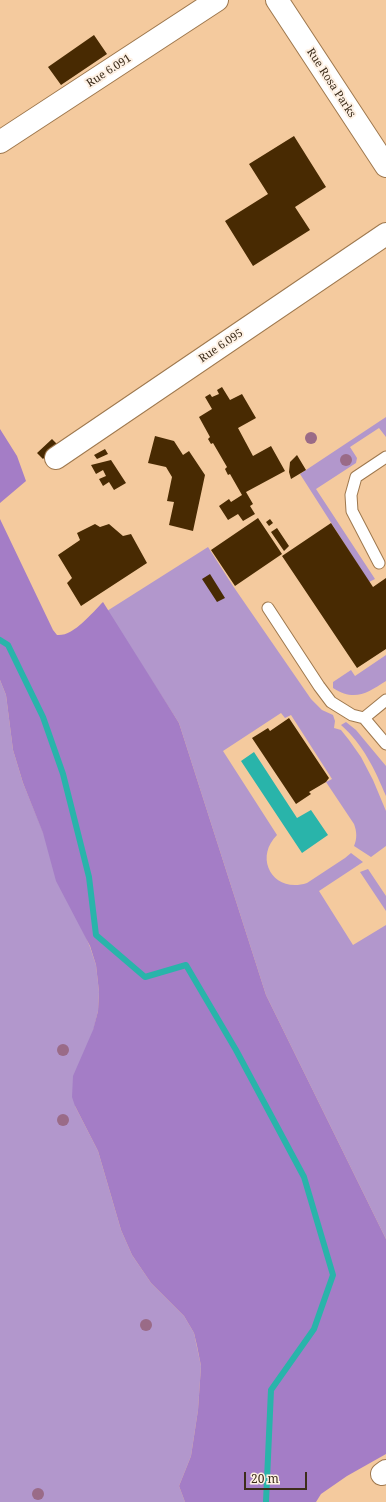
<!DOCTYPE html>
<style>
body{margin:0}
#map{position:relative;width:386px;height:1502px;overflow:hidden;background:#f4ca9e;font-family:"Noto Serif",serif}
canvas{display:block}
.scale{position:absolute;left:244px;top:1472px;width:63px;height:18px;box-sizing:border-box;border:2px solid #3d2d1b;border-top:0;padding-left:5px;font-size:12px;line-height:14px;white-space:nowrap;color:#3d2d1b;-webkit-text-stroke:3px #fef1e4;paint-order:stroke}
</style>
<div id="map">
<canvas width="386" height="1502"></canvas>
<div class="scale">20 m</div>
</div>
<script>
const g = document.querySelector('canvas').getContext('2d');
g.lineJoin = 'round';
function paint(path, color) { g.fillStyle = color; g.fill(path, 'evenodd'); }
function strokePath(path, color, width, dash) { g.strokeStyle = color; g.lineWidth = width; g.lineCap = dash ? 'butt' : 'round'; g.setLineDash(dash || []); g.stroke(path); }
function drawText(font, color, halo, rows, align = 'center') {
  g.font = font + ' "Noto Serif",serif'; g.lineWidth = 4; g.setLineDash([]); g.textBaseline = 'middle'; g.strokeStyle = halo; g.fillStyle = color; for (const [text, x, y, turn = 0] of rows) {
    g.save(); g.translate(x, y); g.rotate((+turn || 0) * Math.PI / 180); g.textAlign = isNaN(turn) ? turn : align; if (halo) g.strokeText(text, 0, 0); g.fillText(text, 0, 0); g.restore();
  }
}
paint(new Path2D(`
 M386,417V437L379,428L350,447L357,458L356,463L316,489L375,579L369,582L300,474Z
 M208,547L233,586L311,699L322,710L333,715L335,721L334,728L341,730L349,740L361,757L373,780L386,811V846L371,857L354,846C357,839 357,832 354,824L326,782L332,779L291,715L285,718L281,713L223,751L277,835C253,859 274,894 307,883L345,858L351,853L363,862L319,891L353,945L386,925V1239L266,995L179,723L107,611Z
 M386,655V681C367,693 355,702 333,688V682L351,670L355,676Z
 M0,680L6,695L13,750L23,783L90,947L96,965L99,992L98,1011L75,1106L98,1151L121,1230L132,1255L151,1283L184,1316L194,1333L201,1366L198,1410L191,1456L179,1486L185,1502H0Z
 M346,722L356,730L386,766V796C375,770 363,744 341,725Z
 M368,869L386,896V911L360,872Z`), '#b297cc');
paint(new Path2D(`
 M0,429L17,456L26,481L0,503Z
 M0,519L53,630L57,635C73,637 92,613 103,602L179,723L266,995L386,1239V1454L347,1476L321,1494L316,1502H185L179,1486L191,1456L198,1410L201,1366L197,1346L194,1333L184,1316L151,1283L132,1255L121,1230L98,1151L75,1106L72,1097L73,1076L93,1030L98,1011L99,992L96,965L90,946L56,881L43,833L23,783L13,750L6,695L0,680Z`), '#a47dc6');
paint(new Path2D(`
 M254,752L297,818L311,810L328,835L302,853L241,761Z`), '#29b4aa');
strokePath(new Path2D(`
 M0,640L8,645L43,717L63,774L89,877L96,935L145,977L186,965L236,1050L304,1177L333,1275L314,1329L271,1390L266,1502`), '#29b4aa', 6);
paint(new Path2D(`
 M94,35L107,54L61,85L48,67Z
 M294,136L326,187L295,207L310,230L253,266L225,221L268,194L249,164Z
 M222,387L230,400L242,394L256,418L238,428L253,456L271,446L285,471L246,492L253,504L250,506L255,514L243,521L238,514L228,520L219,506L229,499L231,502L242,495L230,474L228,475L225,469L227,467L213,443L211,444L208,439L210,437L199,417L212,409L205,397L210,394L212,397L219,394L217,390Z
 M155,436L174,441L183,455L189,451L205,475L193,531L169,525L174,502L167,501L172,477L166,467L148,463Z
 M52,439L57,444L43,459L37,453Z
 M105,449L108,454L97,459L94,455Z
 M297,455L306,470L291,479L289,472L290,462Z
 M111,460L126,483L114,490L109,482L103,486L99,479L106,476L103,470L96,474L91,465Z
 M258,518L282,554L235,586L211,550Z
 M270,519L273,523L269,526L266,522Z
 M331,523L373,587L386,578V649L357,668L282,556Z
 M95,524L100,527L109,524L123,536L131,534L147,563L81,606L67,583L72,578L58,555L80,540L77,533Z
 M277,528L289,546L284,551L271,532Z
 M210,574L225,598L217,602L202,579Z
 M289,718L329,778L326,782L309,792L311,794L296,804L252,738L268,728L270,731Z`), '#482a02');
const service = new Path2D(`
 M379,563L352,511L351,495L356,477L386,457
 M268,608L319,686L331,702L352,715L364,718
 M386,700L364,718L386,744`);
const minor = new Path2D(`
 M277,0L386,166
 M0,142L217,0
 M56,458L386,234
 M382,1474L386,1471`);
strokePath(service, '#9e784e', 13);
strokePath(minor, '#9e784e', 24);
strokePath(service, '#fff', 11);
strokePath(minor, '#fff', 22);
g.fillStyle = '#9a6b87';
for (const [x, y] of [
 [311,438],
 [346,460],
 [63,1050],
 [63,1120],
 [146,1325],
 [38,1494]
]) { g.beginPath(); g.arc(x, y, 6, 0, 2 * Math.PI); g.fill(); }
drawText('11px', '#3d2d1b', '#fef1e4', [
 ["Rue 6.091",109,71,-33],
 ["Rue Rosa Parks",331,83,57],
 ["Rue 6.095",221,346,-34]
]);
</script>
